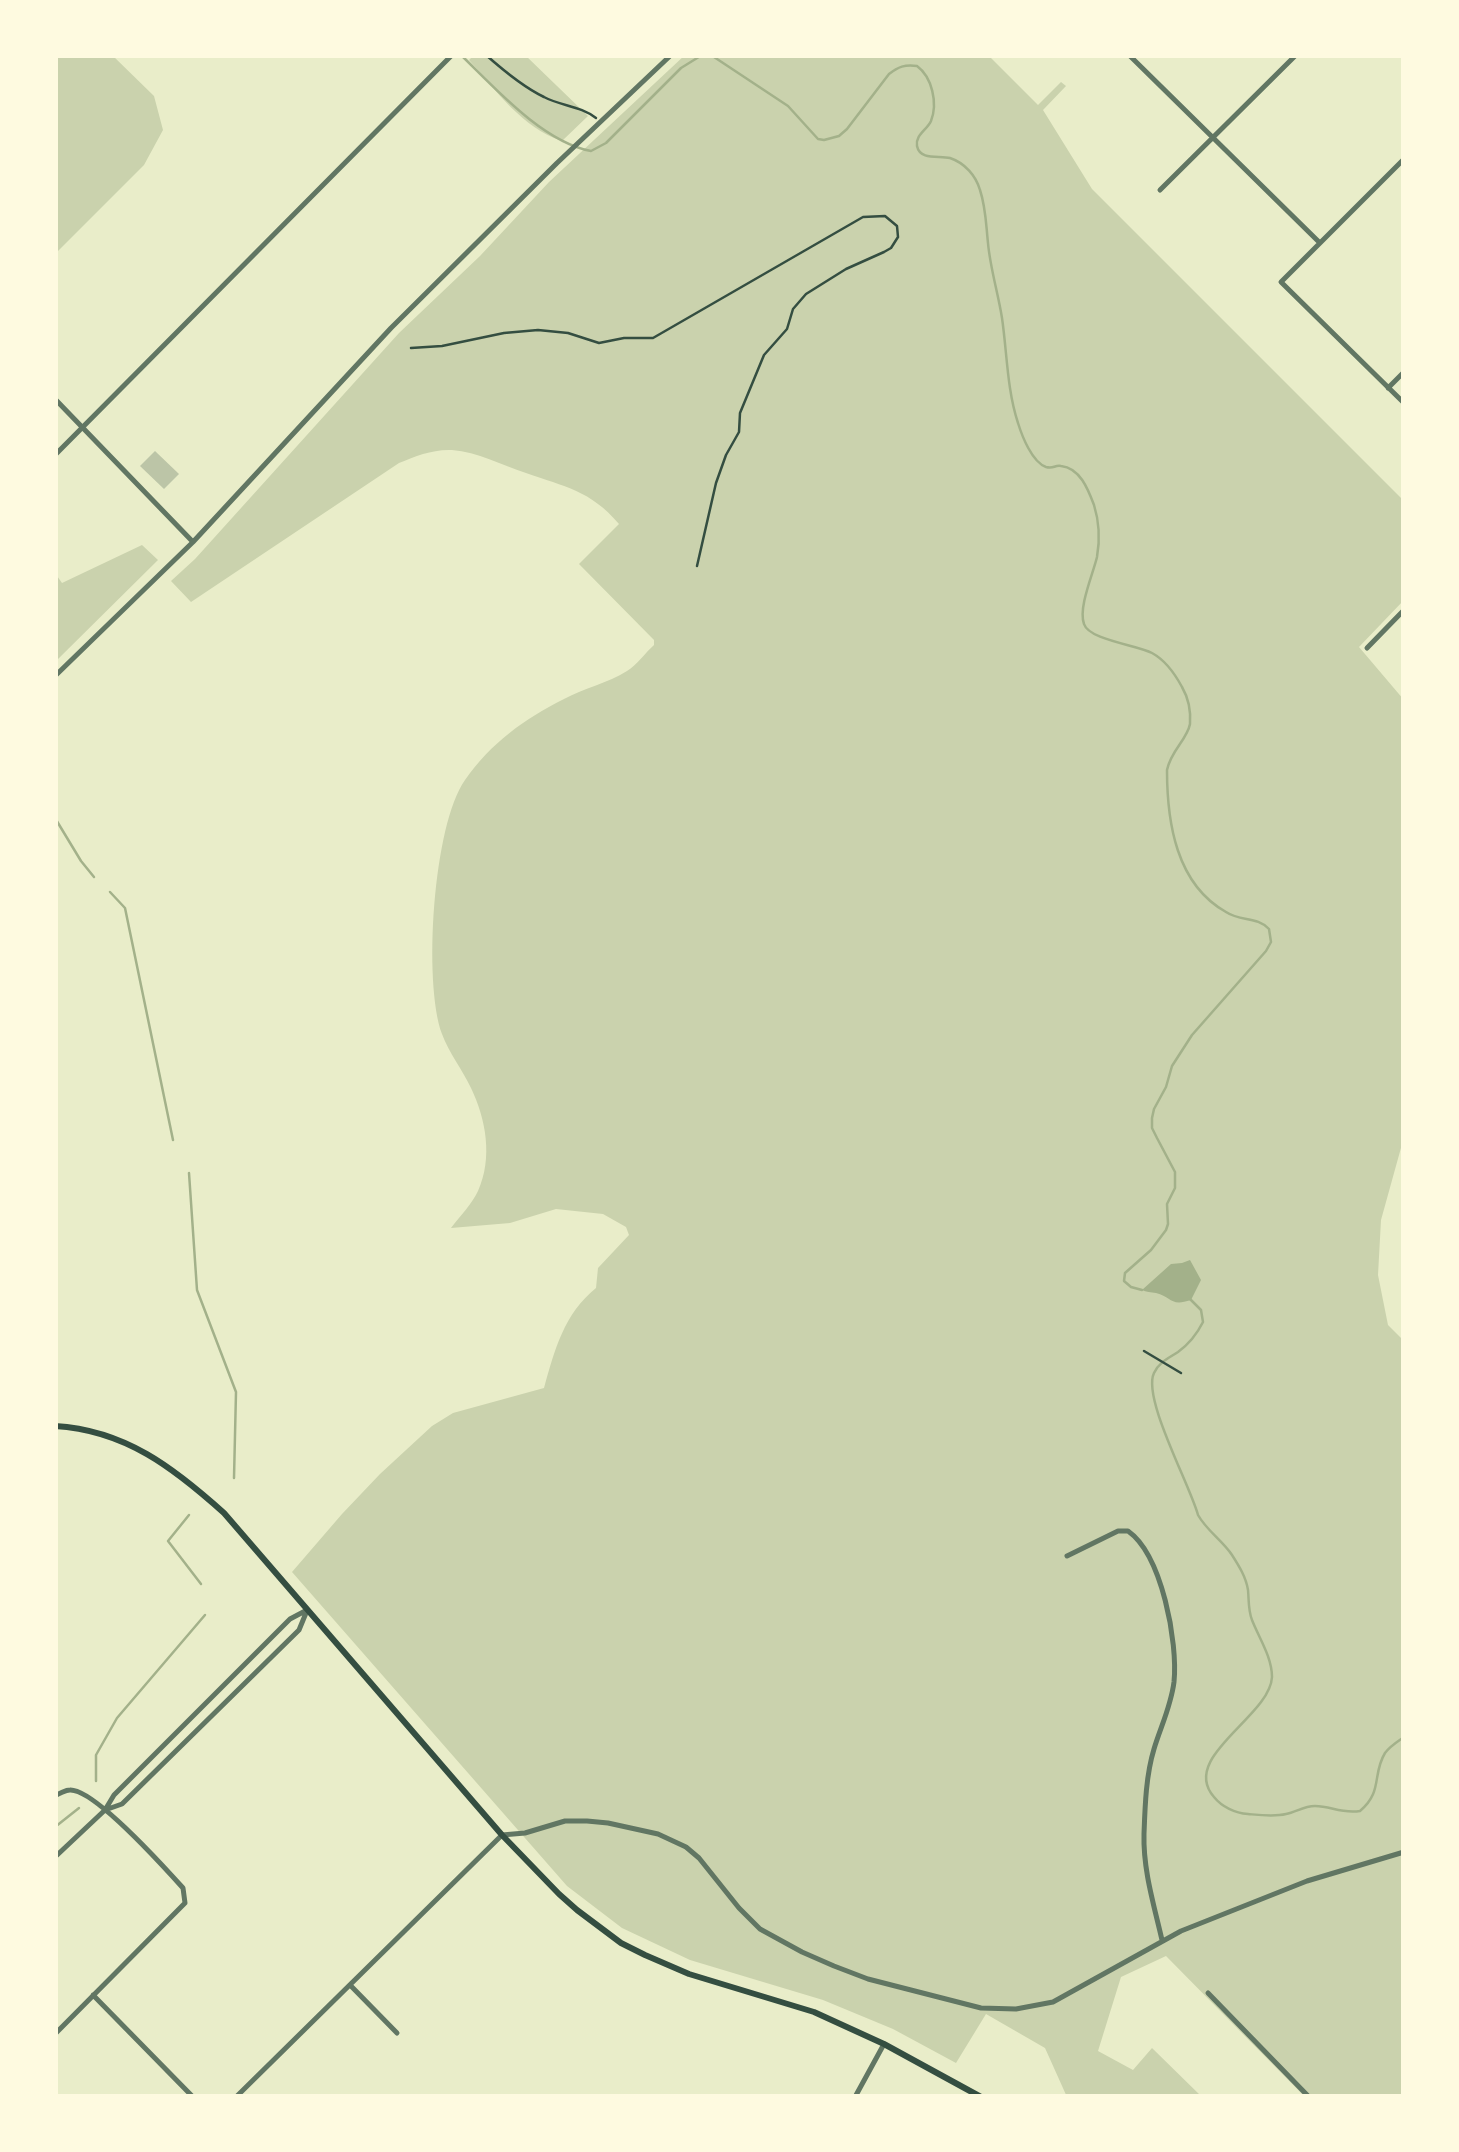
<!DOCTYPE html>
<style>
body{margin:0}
#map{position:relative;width:1459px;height:2152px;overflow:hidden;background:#e9edc9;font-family:"Alegreya Sans",sans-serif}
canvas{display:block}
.frame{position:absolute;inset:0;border:58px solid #fefae0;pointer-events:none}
</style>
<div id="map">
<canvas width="1459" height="2152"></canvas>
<div class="frame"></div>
</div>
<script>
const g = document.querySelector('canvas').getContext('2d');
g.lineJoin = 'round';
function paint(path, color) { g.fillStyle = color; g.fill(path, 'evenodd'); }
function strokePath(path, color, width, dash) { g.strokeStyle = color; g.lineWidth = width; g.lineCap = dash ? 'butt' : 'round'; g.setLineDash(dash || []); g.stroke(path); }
paint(new Path2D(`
 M55,55H112L154,96L163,130L144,165L55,254Z
 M474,55H525L588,116L562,141C522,128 496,90 469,60Z
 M685,55H988L1038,105L1061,82L1066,86L1043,110L1092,189L1404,501V600L1359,647L1404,700V1137L1381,1220L1378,1275L1388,1325L1404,1341V2097H1305L1166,1956L1121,1977L1098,2051L1133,2070L1152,2048L1202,2097H1067L1045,2048L986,2014L956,2063L893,2029L823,2000L690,1960L622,1928L567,1886L292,1572L342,1514L380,1474L432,1426L453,1413L544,1388C555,1349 564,1314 596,1288L598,1268L629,1235L626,1227L603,1214L556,1209L510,1223L451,1228C460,1216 472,1204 478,1191C493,1158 486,1119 471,1088C462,1069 449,1053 442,1034C423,982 433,825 465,780C491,743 524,719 564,699C584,688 608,683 627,671C637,665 645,653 654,645V640L579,564L619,524C590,490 565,487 526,473C501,465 478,452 452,450C433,449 416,456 399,463L191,602L171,581L195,559L399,333L480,256L549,182Z
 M142,545L158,560L55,662V573L62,583Z`), '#cad2ad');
paint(new Path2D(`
 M1190,1260L1201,1280L1191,1300C1170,1307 1172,1297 1156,1293C1151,1292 1146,1292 1142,1290L1171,1264L1182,1263Z`), '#a3b18a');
strokePath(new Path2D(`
 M461,55C495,88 543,142 591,151L606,143L681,68L702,55
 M711,55L788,106L818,139L824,140L839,136L847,129L889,74C898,67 905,64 917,66C932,77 938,103 931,121C927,130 915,135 917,146C920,161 940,155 950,158C965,163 976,176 980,190C986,208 986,225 988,243C990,267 998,293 1002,318C1007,352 1007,390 1018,423C1022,436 1032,462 1046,467C1054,469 1054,465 1061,466C1080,468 1088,489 1094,505C1099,521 1100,540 1097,557C1093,574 1078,608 1084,624C1089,640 1137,645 1152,653C1165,660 1175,674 1182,687C1189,699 1191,710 1190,724C1187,740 1171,750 1167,770C1167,822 1176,884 1226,912C1241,922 1257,916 1269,929L1271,942L1266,951L1192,1035L1172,1066L1166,1087L1154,1109L1152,1118V1128L1157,1138L1175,1172V1188L1167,1204L1168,1224L1166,1230L1151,1250L1125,1273L1124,1281L1131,1287L1142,1290
 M55,818L81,861L94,877
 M110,892L125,908L173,1140
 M189,1173L197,1290L236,1392L234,1478
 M1190,1299L1201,1310L1203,1322C1197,1334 1189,1344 1178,1352C1169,1358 1159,1362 1154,1373C1142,1398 1190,1485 1198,1515C1207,1531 1222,1540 1232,1555C1239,1566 1246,1577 1248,1590C1249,1600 1248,1610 1252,1620C1259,1638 1272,1657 1272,1677C1270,1717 1179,1757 1214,1797C1222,1807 1235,1813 1248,1814C1259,1815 1274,1817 1286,1814C1296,1812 1304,1806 1315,1806C1331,1806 1341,1814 1360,1811C1383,1792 1372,1774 1385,1753C1390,1746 1397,1742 1404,1737
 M189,1515L168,1541L201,1584
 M96,1781V1755L117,1718L205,1615
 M55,1827L79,1808`), '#a3b18a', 2.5);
paint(new Path2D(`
 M155,451L179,474L164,489L140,466Z`), '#bcc5a7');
strokePath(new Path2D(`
 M486,55C504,71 523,87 544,97C561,106 581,106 596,118
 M411,348L442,346L504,333L538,330L568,333L599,343L624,338H653L863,217L885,216L897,226L898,237L891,248L884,252L846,269L806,294L793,309L787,329L764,355L740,413L739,432L726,455L716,483L697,566
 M1144,1351L1181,1373`), '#344e41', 2.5);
strokePath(new Path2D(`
 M1129,55L1320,243
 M1404,159L1281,282L1404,403
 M1160,190L1296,55
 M1388,388L1404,372
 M55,455L452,55
 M1367,648L1404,610
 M1067,1556L1118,1531H1128C1162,1555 1178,1642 1174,1682C1171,1706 1161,1726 1154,1749C1146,1775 1145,1806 1144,1834C1143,1870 1154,1905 1162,1940
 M55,1796C58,1794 66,1790 70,1790C94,1789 165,1868 183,1888L185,1903L55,2034
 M105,1810L122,1804L299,1630L306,1613
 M55,1857L105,1810L114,1795L290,1619L307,1610
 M351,1986L397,2033
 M1208,1993L1309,2097
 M93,1995L193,2097
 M236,2097L502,1835L525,1833L565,1821H587L608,1823L658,1834L686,1847L699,1858L739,1908L760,1929L802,1952L834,1966L868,1979L981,2008L1016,2009L1053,2002L1181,1931L1307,1881L1404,1852
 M855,2097L884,2044`), '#617663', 5);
strokePath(new Path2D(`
 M55,399L193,542
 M55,676L193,542L391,328L557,163L671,55`), '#617663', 5);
strokePath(new Path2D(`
 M55,1426C125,1430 174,1468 224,1513L502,1835L559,1894L577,1910L621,1943L645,1955L689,1974L814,2012L884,2044L981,2097`), '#344e41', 6);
</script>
